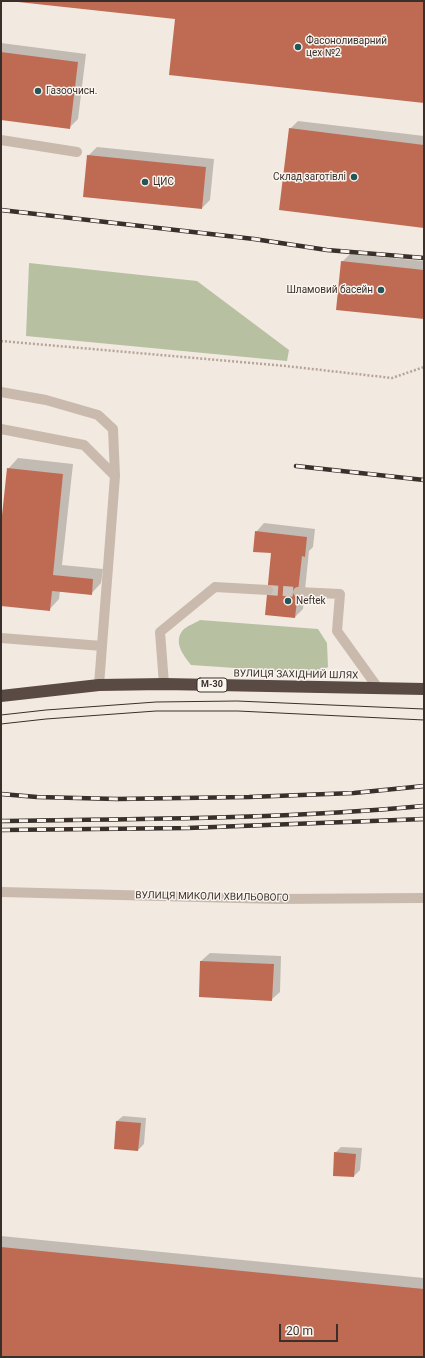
<!DOCTYPE html>
<meta charset="utf-8">
<style>
body{margin:0}
#map{position:relative;width:425px;height:1358px;overflow:hidden;background:#f2eae1;font-family:Roboto,sans-serif}
canvas{display:block}
.frame{position:absolute;inset:0;border:2px solid #39302c;pointer-events:none}
.scale{position:absolute;left:279px;top:1324px;width:59px;height:18px;box-sizing:border-box;border:2px solid #39302c;border-top:0;padding-left:5px;font-size:12px;line-height:14px;white-space:nowrap;color:#39302c;-webkit-text-stroke:3px #faf4ee;paint-order:stroke}
</style>
<div id="map">
<canvas width="425" height="1358"></canvas>
<div class="frame"></div>
<div class="scale">20 m</div>
</div>
<script>
const g = document.querySelector('canvas').getContext('2d');
g.lineJoin = 'round';
function paint(path, color) { g.fillStyle = color; g.fill(path, 'evenodd'); }
function strokePath(path, color, width, dash) { g.strokeStyle = color; g.lineWidth = width; g.lineCap = dash ? 'butt' : 'round'; g.setLineDash(dash || []); g.stroke(path); }
function drawText(font, color, halo, rows, align = 'center') {
  g.font = font + ' Roboto,sans-serif'; g.lineWidth = 3; g.setLineDash([]); g.textBaseline = 'middle'; g.strokeStyle = halo; g.fillStyle = color; for (const [text, x, y, turn = 0] of rows) {
    g.save(); g.translate(x, y); g.rotate((+turn || 0) * Math.PI / 180); g.textAlign = isNaN(turn) ? turn : align; if (halo) g.strokeText(text, 0, 0); g.fillText(text, 0, 0); g.restore();
  }
}
paint(new Path2D(`
 M29,263L197,281L289,350L287,361L26,336Z
 M200,620L318,629L327,643L328,667L321,671L309,673L191,665C183,655 173,642 183,630C187,626 195,623 200,620Z`), '#b7c1a2');
paint(new Path2D(`
 M1,43L86,54L78,119L69,128L1,119Z
 M298,121L424,136V227L290,129Z
 M97,147L214,159L210,200L202,208L88,156Z
 M350,254L424,261V318L342,262Z
 M18,458L73,464L62,565L103,569L101,583L91,594L60,590L59,599L49,610L1,605V527L8,469Z
 M264,523L315,529L313,547L309,551L303,609L295,617L272,552L256,532Z
 M210,953L281,956L280,992L271,1000L200,996L201,961Z
 M123,1116L146,1118L144,1144L138,1150L117,1121Z
 M341,1147L362,1148L360,1170L354,1176L335,1153Z
 M1,1236L424,1278V1357H1Z`), '#0003');
paint(new Path2D(`
 M18,1H424V103L169,75L175,19L18,2Z
 M1,52L78,62L70,129L1,120Z
 M289,128L424,145V228L279,210Z
 M87,155L206,167L202,209L83,197Z
 M341,261L424,270V319L336,310Z
 M7,468L63,474L53,575L93,579L92,595L52,591L50,611L1,606V525Z
 M255,531L307,537L305,557L302,556L295,618L265,615L271,553L253,552Z
 M200,961L274,964L272,1001L199,997Z
 M116,1121L141,1123L138,1151L114,1149Z
 M334,1152L356,1154L354,1177L333,1176Z
 M1,1247L424,1289V1357H1Z`), '#bf6b53');
strokePath(new Path2D(`
 M268,590L298,592`), '#cdc5bd', 10, [10, 5]);
strokePath(new Path2D(`
 M1,341L286,366L392,378L424,367`), '#b6a498', 2.5, [2, 2]);
strokePath(new Path2D(`
 M1,140L77,152
 M1,392L46,400L98,415L113,429L115,476
 M1,429L84,445L115,476L99,685
 M298,592L340,594L337,631L378,688
 M1,638L102,646
 M164,684L160,632L215,587L268,590
 M1,892L277,899L424,898`), '#cabaae', 10);
strokePath(new Path2D(`
 M1,696L99,685L164,684L424,689`), '#594a43', 12);
strokePath(new Path2D(`
 M1,715L46,710L156,702L237,701L424,709
 M1,724L46,719L156,711H238L424,720`), '#39302c', 1);
const rail = new Path2D(`
 M1,210L254,239L327,250L424,258
 M296,466L424,480
 M1,794L37,797L117,799L249,797L354,793L424,786
 M1,821C142,819 283,819 424,806
 M1,830L188,828L424,819`);
strokePath(rail, '#39302c', 4.5);
strokePath(rail, '#faf4ee', 3, [9]);
for (const [x, y, r, color] of [
 [298,47,4,"#235659"],
 [38,91,4,"#235659"],
 [354,177,4,"#235659"],
 [145,182,4,"#235659"],
 [381,290,4,"#235659"],
 [288,601,4,"#235659"]
]) { const dot = new Path2D(); dot.arc(x, y, r, 0, 2 * Math.PI); g.fillStyle = color; g.fill(dot); strokePath(dot, '#faf4ee', 1.5); }
for (const [x, y, w] of [
 [212,685,30]
]) { const box = new Path2D(); box.roundRect(x - w / 2, y - 7, w, 14, 3); g.fillStyle = '#faf4ee'; g.fill(box); strokePath(box, '#39302c', 1); }
drawText('bold 9px', '#39302c', null, [
 ["М-30",212,685]
]);
drawText('10px', '#39302c', '#faf4ee', [
 ["Фасоноливарний",306,41],
 ["цех №2",306,53],
 ["Газоочисн.",46,91],
 ["Склад заготівлі",346,177,"right"],
 ["ЦИС",153,182],
 ["Шламовий басейн",373,290,"right"],
 ["Neftek",296,601]
], 'left');
drawText('10px', '#39302c', '#faf4ee', [
 ["ВУЛИЦЯ ЗАХІДНИЙ ШЛЯХ",296,675,1],
 ["ВУЛИЦЯ МИКОЛИ ХВИЛЬОВОГО",212,897,1]
]);
</script>
